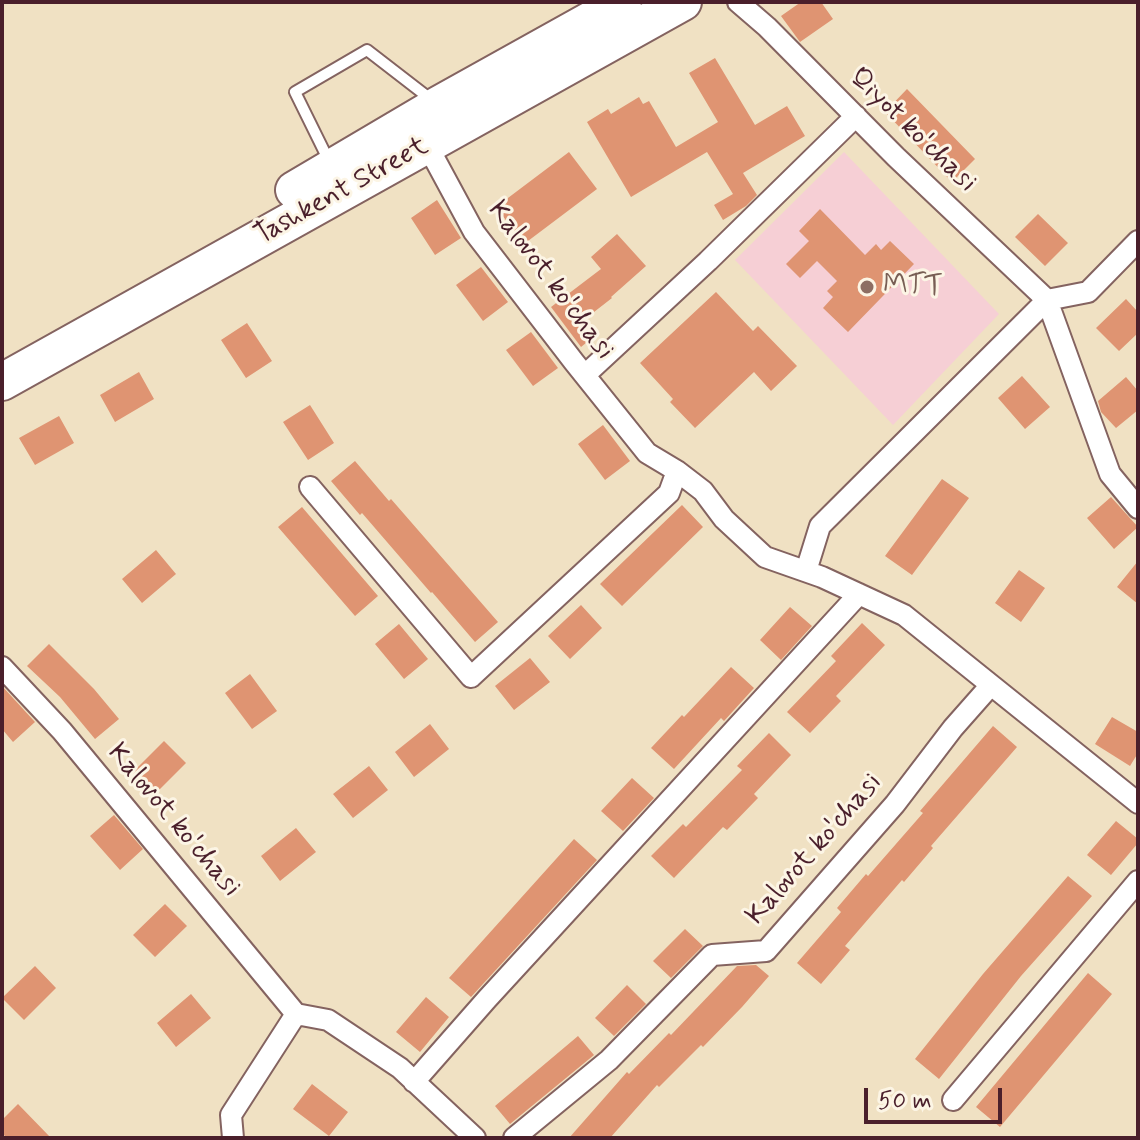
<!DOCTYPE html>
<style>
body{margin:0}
#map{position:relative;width:1140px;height:1140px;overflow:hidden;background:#f0e1c3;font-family:Mynerve,sans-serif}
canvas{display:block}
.frame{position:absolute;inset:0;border:4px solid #4a1f2b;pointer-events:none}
.scale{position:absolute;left:864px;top:1088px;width:138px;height:36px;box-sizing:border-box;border:4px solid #4a1f2b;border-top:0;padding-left:10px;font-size:24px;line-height:28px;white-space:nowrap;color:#4a1f2b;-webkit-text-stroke:6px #fcf5e5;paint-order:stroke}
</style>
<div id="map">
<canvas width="1140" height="1140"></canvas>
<div class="frame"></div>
<div class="scale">50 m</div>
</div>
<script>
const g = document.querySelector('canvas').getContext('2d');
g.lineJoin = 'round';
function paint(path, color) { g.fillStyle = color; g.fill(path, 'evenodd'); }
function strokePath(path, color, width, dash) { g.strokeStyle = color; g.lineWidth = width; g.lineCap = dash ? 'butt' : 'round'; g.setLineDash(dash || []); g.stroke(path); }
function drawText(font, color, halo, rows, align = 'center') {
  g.font = font + ' Mynerve,sans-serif'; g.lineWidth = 6; g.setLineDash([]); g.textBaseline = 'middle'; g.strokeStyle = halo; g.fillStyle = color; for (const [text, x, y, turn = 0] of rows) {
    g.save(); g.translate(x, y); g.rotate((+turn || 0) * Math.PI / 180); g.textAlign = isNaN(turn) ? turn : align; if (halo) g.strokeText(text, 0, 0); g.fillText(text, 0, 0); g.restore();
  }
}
paint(new Path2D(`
 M844,152L999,314L893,425L735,260Z`), '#f6cfd5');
paint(new Path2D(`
 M801,2H821L833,19L800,42L781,16Z
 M715,58L755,125L787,106L805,136L743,173L757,195L746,206L723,220L714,205L733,194L707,152L631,197L587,122L608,109L611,114L639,97L643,104L649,101L676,147L718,122L689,73Z
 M907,89L975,159L952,182L885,112Z
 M569,152L597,189L524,244L496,207Z
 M437,200L461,238L435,255L411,218Z
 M820,209L865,255L876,244L881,250L890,241L914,264L848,332L823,308L833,297L827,291L837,281L817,261L800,278L786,264L809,241L799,231Z
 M1038,214L1068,243L1045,266L1015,237Z
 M617,234L646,266L611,297L612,298L585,319L597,334L581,347L551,307L601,269L591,257Z
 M481,267L508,302L483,321L456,285Z
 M716,292L753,331L758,326L797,366L771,391L754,372L695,428L670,402L673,399L640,363Z
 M1126,299L1138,312V333L1119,351L1096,328Z
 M247,323L272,361L246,378L221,340Z
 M531,332L558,368L533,386L506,350Z
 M139,372L154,399L115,422L100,395Z
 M1022,376L1050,407L1025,429L998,398Z
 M1126,377L1138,391V410L1116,428L1101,412L1098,401Z
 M310,405L334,443L308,460L283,422Z
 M59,416L74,443L35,465L19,438Z
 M603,425L630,461L605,480L578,444Z
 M355,461L389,501L391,499L498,622L475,642L432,592L431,593L362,513L360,515L331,481Z
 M942,479L969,498L912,575L885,556Z
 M1111,497L1138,527L1114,549L1087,518Z
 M682,505L703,527L622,606L600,584Z
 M302,507L378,596L355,616L278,527Z
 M156,550L176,574L142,603L122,579Z
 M1138,561V604L1117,587Z
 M1019,570L1045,588L1021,622L995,603Z
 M581,605L602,628L570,659L548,636Z
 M790,607L812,626L781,660L760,640Z
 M862,623L885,645L836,696L841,701L810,733L787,712L836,661L831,656Z
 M399,624L428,659L404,679L375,644Z
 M49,644L94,689L119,719L95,739L60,697L27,666Z
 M530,658L550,682L514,710L495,686Z
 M731,667L754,688L724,721L721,718L674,769L651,748L682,715L684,717Z
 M250,674L277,711L252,729L225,693Z
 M2,686L35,722L13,742L2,729Z
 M1112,717L1138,732V753L1130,766L1095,744Z
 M430,724L449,749L414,777L395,752Z
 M993,726L1017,747L931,846L933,848L904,882L902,880L845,946L850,950L821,984L797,963L841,912L837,908L866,874L868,876L923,813L920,811Z
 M769,733L791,755L754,794L758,798L727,830L723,827L674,878L651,856L683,824L686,827L742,770L737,766Z
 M164,741L186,763L154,795L132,773Z
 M369,766L388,790L353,818L333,794Z
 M632,778L654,798L623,831L601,811Z
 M114,815L143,849L120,870L90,836Z
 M1116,821L1138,839V843L1111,875L1087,855Z
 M296,828L316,852L280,881L261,856Z
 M574,839L597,860L471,997L449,978Z
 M1068,876L1092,896L1021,976L939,1079L915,1059L983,974Z
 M165,904L187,926L155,957L133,935Z
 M685,929L703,946L671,978L653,961Z
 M756,965L769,976L742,1007L703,1047L701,1045L659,1087L657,1085L610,1138H569L627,1072L629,1074L669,1033L671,1035L737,966Z
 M35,966L56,988L24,1020L2,998Z
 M1088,973L1112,994L1000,1127L976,1107Z
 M627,985L646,1004L614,1036L595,1018Z
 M191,994L211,1018L176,1047L157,1023Z
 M426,997L449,1017L420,1052L396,1032Z
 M578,1036L594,1055L510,1124L495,1106Z
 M312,1084L348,1112L329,1136L293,1109Z
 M18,1104L51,1138H7L2,1133V1120Z`), '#df9472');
const lane = new Path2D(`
 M329,161L295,92L367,50L433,101`);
const street = new Path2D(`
 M738,2L767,27L896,157L1047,300L1088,292L1138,241
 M427,145L474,232L574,362L647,453L677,471L703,491L724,519L765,557L822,577L904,615L1138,803
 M585,375L708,261L856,116
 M310,487L471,677L669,493L677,471
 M806,571L820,526L1047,300L1110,474L1138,508
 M2,667L62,731L296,1014L231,1115L233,1138
 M296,1014L328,1020L400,1068L475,1138
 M414,1082L487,999L859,594
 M953,1100L1138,881
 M514,1138L609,1060L712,955L766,951L895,804L953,728L991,685`);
const highway = new Path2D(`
 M294,190L438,105L623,2
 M2,382L683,2`);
strokePath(lane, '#846360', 14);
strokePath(street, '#846360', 24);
strokePath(highway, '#846360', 40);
strokePath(lane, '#fff', 10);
strokePath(street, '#fff', 20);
strokePath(highway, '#fff', 36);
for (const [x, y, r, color] of [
 [867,287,8,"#8d6e63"]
]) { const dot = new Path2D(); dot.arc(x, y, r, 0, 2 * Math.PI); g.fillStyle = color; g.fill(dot); strokePath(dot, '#fcf5e5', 3); }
drawText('28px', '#4a1f2b', '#fcf5e5', [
 ["Qiyot ko'chasi",912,131,44],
 ["Tashkent Street",342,192,-29],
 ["Kalovot ko'chasi",550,281,53],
 ["Kalovot ko'chasi",173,821,50],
 ["Kalovot ko'chasi",815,850,-49]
]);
drawText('28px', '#785e54', '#fcf5e5', [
 ["MTT",883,287]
], 'left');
</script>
